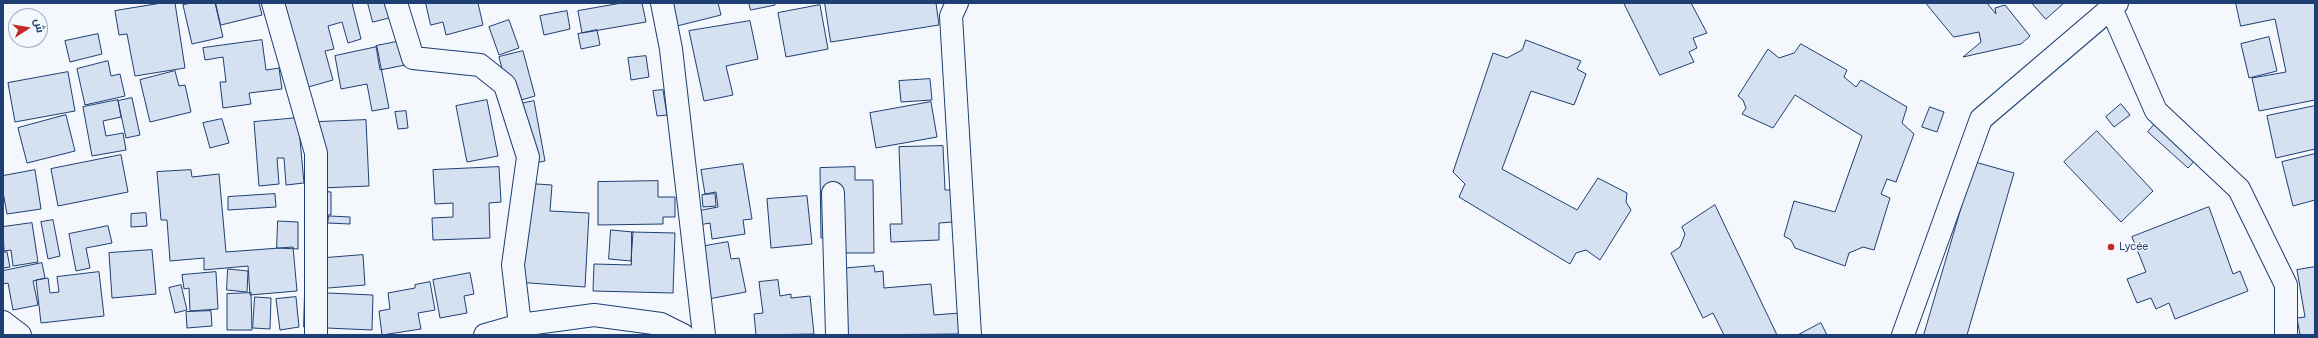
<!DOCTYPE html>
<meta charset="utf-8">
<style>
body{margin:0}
#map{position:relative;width:2318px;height:338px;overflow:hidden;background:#f4f7fb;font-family:Figtree,Cairo,sans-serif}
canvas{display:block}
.frame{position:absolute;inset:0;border:4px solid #1d3f73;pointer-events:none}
.north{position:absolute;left:8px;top:8px;width:40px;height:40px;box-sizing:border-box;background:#f4f7fb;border:1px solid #9eadc5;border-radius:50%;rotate:78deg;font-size:11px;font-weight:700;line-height:16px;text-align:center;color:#1d3f73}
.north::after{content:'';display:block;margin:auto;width:14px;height:18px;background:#c62828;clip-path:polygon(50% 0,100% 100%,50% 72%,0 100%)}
</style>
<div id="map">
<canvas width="2318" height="338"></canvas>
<div class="frame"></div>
<div class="north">ش</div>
</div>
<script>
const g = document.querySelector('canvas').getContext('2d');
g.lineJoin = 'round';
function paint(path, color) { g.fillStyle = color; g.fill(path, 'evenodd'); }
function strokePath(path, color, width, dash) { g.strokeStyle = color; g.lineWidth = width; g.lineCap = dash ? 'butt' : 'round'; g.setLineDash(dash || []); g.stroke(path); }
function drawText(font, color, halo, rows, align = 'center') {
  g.font = font + ' Figtree,sans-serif'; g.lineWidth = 3; g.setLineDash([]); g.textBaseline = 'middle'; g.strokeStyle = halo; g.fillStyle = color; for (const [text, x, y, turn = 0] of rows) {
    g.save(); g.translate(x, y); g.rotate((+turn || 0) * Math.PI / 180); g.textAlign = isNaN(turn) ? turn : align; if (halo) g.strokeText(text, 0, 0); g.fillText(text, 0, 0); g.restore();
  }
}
const building = new Path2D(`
 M162,3H175L185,68L135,76L127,34L119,35L115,11Z
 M192,3H215L223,37L192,44L183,5Z
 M216,3H259L262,15L221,25Z
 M279,3H352L361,39L348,43L342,22L328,26L334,49L325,51L333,80L298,90Z
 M368,3H389L393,17L373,22Z
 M426,3H478L483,25L446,35L443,22L431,25Z
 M622,3H642L646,22L582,33L578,11Z
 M663,3H718L721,15L669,28Z
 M749,3H775V5L751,10Z
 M825,3H936L939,25L831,42Z
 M1624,3H1691L1707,33L1693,38L1697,48L1689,52L1694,62L1660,75Z
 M1926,3H1987L1996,14L1995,8L2005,5L2030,36L2021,44L1963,57L1981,42L1979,32L1954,37Z
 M2032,3H2064L2046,19Z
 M2236,3H2315V100L2259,111L2252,78L2286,72L2275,19L2241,26Z
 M820,5L828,49L786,57L778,13Z
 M567,11L570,29L544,35L540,16Z
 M509,20L519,48L499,55L489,27Z
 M750,21L758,59L726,66L733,95L704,101L689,31Z
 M597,30L600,45L581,49L578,34Z
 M98,34L102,54L70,62L65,41Z
 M2269,37L2277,71L2249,78L2241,44Z
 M262,40L266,70L279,68L282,89L249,93L251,104L223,108L220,82H226L223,57L205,60L203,48Z
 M406,40L410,64L380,70L376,46Z
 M1526,40L1581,61L1577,69L1586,74L1574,105L1531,91L1502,169L1577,210L1598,178L1627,193L1626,202L1631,210L1600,260L1586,250L1576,253L1570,264L1459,197L1465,184L1453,172L1493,53L1507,58L1522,50Z
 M1801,44L1847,70L1844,77L1856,87L1861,80L1907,107L1902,123L1914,134L1896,182L1887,179L1881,194L1890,198L1874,250L1863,247L1849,253L1845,266L1795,248L1791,240L1784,236L1794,201L1835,212L1862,136L1795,95L1773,128L1742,114L1746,108L1743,100L1738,96L1768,49L1779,58L1794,53Z
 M377,47L389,108L372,111L367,84L341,89L335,56Z
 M523,51L535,96L511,103L499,57Z
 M646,56L649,77L631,80L628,58Z
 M108,61L111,76L120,74L125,96L85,105L77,69Z
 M175,71L179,86L185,85L191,112L150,122L140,80Z
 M68,72L75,111L15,122L8,83Z
 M930,79L932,100L901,102L899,81Z
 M663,90L667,115L657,116L653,91Z
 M132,98L140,135L126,138L118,101Z
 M118,100L121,117L103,121L106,136L123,133L126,150L92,156L83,107Z
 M487,100L498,156L467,162L456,106Z
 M534,101L545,161L526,165L515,105Z
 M931,102L937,137L876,148L870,113Z
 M2121,104L2130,115L2114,127L2106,117Z
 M2315,106V149L2276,158L2267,116Z
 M1930,107L1944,112L1937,132L1922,127Z
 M406,111L408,128L398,129L395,112Z
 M66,115L75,151L27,163L18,128Z
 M298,118L304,183L286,185L284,158H277L279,184L259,186L254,122Z
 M222,119L229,143L210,148L203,123Z
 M366,120L369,186L321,188L318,122Z
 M2158,120L2199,156L2188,168L2148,132Z
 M2097,131L2153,191L2121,222L2064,162Z
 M943,146L945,190H952L953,222L939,223V240L891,242L890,224H902L899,147Z
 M2315,154V200L2293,206L2282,162Z
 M121,155L128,192L58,206L51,169Z
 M1975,162L2014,173L1967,335H1924Z
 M743,164L752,219L743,220L745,234L712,239L710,223L699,225L697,211L718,207L716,192L705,194L701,170Z
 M499,167L501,202L489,203L490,238L433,240L432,218L453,217V203L435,204L433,170Z
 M855,167V180H873L874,253H830V238H821L820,168Z
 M35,170L41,209L7,214L3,192V176Z
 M191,170L192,177L219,174L226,252L293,247L297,291L250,295L248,266L204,270V258L170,261L167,220H161L157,172Z
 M658,181V197H675V217H663V224L598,225V182Z
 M522,183L552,185L550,211L589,213L585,287L516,282Z
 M318,191L331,192V215H318Z
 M275,194L276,207L228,210V197Z
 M715,194L716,206L703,207L702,195Z
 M807,196L812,244L771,248L767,199Z
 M1715,205L1777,335H1724L1713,313L1703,318L1671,253L1680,247L1685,234L1682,227Z
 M2209,207L2233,274L2240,271L2248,291L2175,319L2169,303L2156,309L2151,298L2137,303L2127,279L2146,272L2132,237Z
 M146,213L147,226L131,227V214Z
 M329,216L350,217V224L328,223Z
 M53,220L60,256L48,259L41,222Z
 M278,221L298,222V249L277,248Z
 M32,223L38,262L13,266L11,250L4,251L3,227Z
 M108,226L112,243L86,248L90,268L76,271L69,234Z
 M611,230L633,232L631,261L609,259Z
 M632,232L675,233L673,293L593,291L594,264L631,265Z
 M728,242L731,259L739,258L746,292L703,300L694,248Z
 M152,250L156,294L112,298L109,253Z
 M7,252L10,267L3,268V253Z
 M363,255L365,285L316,289L313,259Z
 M42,263L45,278L33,281L38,305L13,310L8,283L3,284V271Z
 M874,266L875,272L883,271L884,288L931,284L934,315L960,313L961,334L842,335L837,269Z
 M2315,267V335H2300L2297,318L2305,317L2297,270Z
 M228,269L248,271L247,292L227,290Z
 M99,272L104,316L41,323L36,280L48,278L50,293L59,292L57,277Z
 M216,272L218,309L190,311L189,288L184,289L182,275Z
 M470,273L474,294L464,296L467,313L440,318L433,280Z
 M778,280L780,296L791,294V298L810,296L814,334L756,335L754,314L763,313L759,282Z
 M430,282L435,310L418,313L421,329L382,335L379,311L390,309L388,293L415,288V285Z
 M181,285L187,310L175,313L169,288Z
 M305,292L373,295L372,330L304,327Z
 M251,293L252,330H227V294Z
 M255,297L271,298L270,329L253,328Z
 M296,297L299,327L280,330L276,299Z
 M211,311L212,326L187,328L186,312Z
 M1821,323L1827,335H1798Z`);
paint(building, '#d5e0f0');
strokePath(building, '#1d3f73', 1);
const minor = new Path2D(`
 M273,3L316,153V335
 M396,3L413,58L480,65L505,85L528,157L513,265L520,325
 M662,3L671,49L704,335
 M957,3L951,16L970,335
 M2111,8L2156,111L2239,189L2286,285V335
 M833,193L837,335
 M3,322L20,335
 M485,335L520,325L594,315L661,324L683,335
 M1903,335L1981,119L2117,3`);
strokePath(minor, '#1d3f73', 24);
strokePath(minor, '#f4f7fb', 22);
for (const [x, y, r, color] of [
 [2111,247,4,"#c62828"]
]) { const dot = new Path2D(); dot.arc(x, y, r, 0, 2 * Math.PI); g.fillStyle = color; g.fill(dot); strokePath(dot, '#f4f7fb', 1.5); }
drawText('11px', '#1d3f73', '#f4f7fb', [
 ["Lycée",2119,247]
], 'left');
</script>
